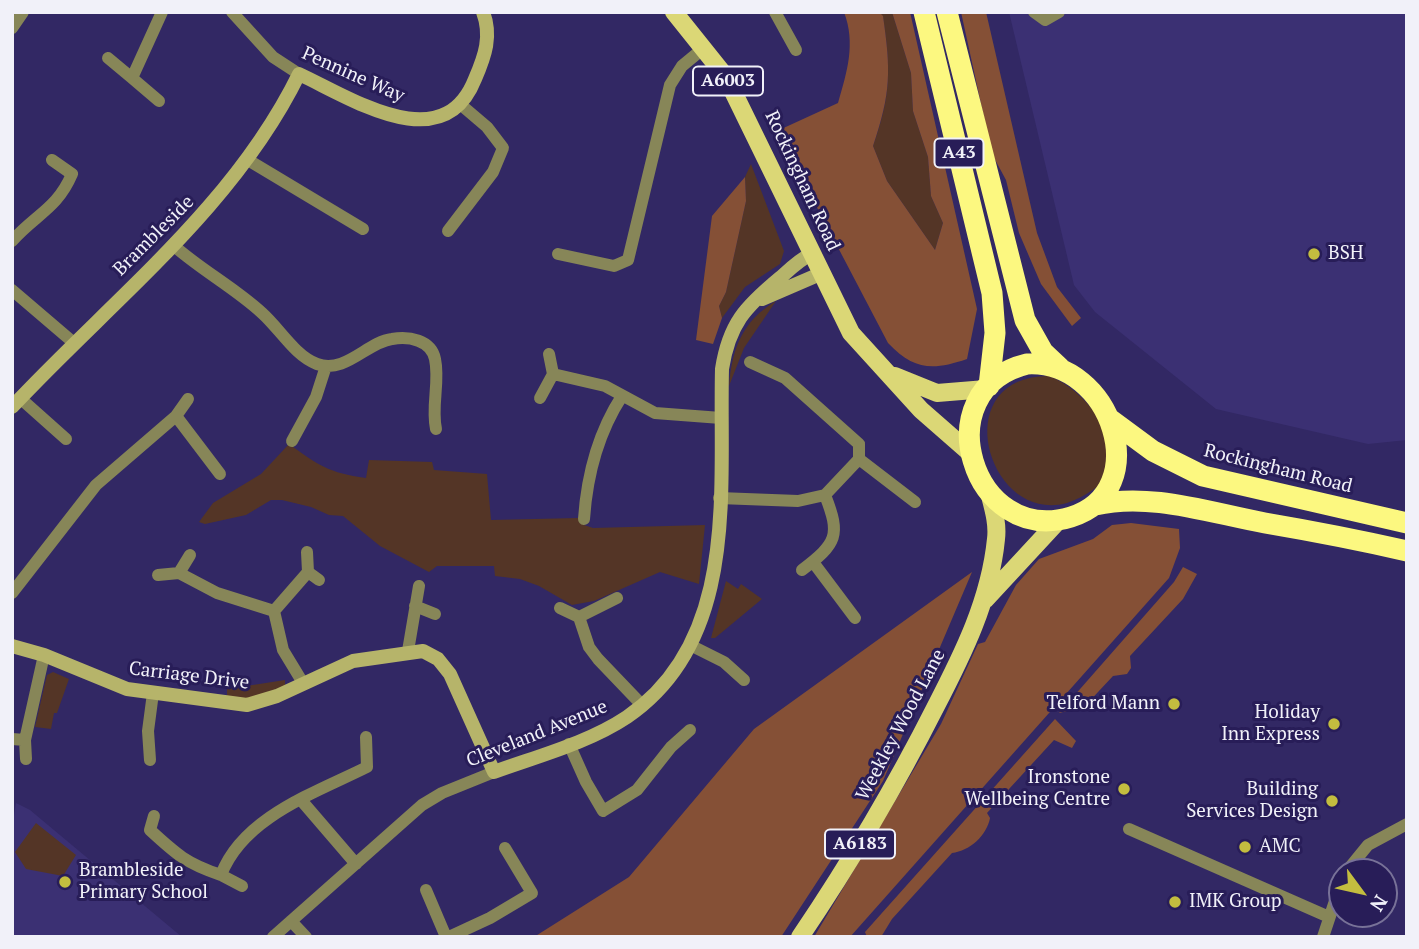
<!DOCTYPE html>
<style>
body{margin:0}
#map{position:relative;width:1419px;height:949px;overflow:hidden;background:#322864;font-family:"PT Serif",serif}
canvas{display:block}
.frame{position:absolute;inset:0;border:14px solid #f1f1f9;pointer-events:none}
.north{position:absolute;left:1328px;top:858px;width:70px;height:70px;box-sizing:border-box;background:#281d58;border:2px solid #787298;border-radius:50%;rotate:123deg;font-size:19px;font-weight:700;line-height:28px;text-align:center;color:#f1f1f9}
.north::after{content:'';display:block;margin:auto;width:24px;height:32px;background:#c3bd3f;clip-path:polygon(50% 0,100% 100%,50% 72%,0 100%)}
</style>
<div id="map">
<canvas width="1419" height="949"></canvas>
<div class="frame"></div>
<div class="north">N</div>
</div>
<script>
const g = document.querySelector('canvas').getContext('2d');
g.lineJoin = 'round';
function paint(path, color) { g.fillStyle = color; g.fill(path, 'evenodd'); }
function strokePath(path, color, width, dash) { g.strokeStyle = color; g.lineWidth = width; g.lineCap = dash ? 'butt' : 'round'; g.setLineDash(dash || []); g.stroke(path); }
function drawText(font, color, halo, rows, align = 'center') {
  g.font = font + ' "PT Serif",serif'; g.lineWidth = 6; g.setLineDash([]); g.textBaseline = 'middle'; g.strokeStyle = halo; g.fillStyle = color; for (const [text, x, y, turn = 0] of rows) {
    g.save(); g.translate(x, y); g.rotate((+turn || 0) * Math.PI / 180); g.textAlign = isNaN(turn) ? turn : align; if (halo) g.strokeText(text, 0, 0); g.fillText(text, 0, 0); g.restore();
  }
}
paint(new Path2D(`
 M1009,12H1407V440L1368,444L1216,409L1095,312L1074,285Z
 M16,803L30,810L182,937H12V828Z`), '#3b3073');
paint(new Path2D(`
 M879,12H892L911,73L913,111L928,157L931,196L943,223L935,250L887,181L873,146C891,96 891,69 883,17Z
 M751,164L784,251L780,264L745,287L722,318L719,306L726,292L746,201L745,177Z
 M776,301L744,348L729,386C732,349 742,321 776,301Z
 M1048,376C1075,384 1113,424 1109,453C1108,464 1103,475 1100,485C1090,492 1079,499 1067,503C988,525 945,377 1048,376Z
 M289,444C318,465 329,473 366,478L369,460L432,462L434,470L487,474L491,520L578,518L584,525L593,528L705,525L699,584L660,572L594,601L572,605L539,586L520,579L495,576L494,566H437L429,572L380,546L343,516L329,515L311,507L282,500H271L246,515L205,524L199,522L213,503L261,474Z
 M726,581L738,589L741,584L762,599L715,638H711Z
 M53,672L69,679L57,713H54L51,729L35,727L47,675Z
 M285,680V686L246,700L227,698V689Z
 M36,823L76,855L63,876L26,869L15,852Z`), '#543526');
paint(new Path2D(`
 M844,12H879L883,16C891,71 891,93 873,146L887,181L935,250L943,223L931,196L928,157L913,111L911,73L892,12H910L977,309L967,359C932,371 914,370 888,343L777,131L838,103C847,72 856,44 844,12Z
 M961,12H986L1037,233L1057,287L1081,318L1072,326L1041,284L1019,233L1006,180L992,154Z
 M745,177L746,201L726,292L719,306L722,318L713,344L696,340L712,216Z
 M1131,523L1179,529L1180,548L1169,578L850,937H814L941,724L978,644L985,642L1016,585L1039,559L1093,539L1112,525Z
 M1183,567L1197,574L1183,599L1130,656L1131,668L1127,674L1113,676L1084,707L1059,713L1174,582Z
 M972,572L883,781L781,937H534L629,877L754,729Z
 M1055,719L1076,741L1072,748L1054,740L987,813L990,818C987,835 970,851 952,853L892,919L881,937H867L865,932Z`), '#855036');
strokePath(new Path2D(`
 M232,12L273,57L299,74
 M775,12L796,50
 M1034,12L1045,20L1059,12
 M12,28L23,12
 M108,58L132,78
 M159,101L132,78L162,12
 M248,160L363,229
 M448,231L493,172L503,148L487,127L460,104
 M12,241C36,214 57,209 72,174L52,160
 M173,245C201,270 235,288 262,313C280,329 295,356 317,364C346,374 367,342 392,339C409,336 431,340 435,359C440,382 431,406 436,429
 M558,254L614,266L628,260L670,85L682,66L705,47
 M12,290L74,343
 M549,354L553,374
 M750,362L785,378L859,444V459L825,495C841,536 837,543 802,570
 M20,398L66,439
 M540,398L553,374L605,386L655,413L721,418
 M176,416L220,474
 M292,441L316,397L326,366
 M859,459L915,502
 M719,498L798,501L825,495
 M584,519C587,475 598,433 622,396
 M813,562L855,618
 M308,572L319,580
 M179,573L217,593L274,611
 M158,575L179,573L190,555
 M12,593L96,485L176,416L188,399
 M617,598L579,617L589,647L598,659L642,705
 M415,606L435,614
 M560,608L579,617
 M274,611L283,650L303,683
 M274,611L308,572L307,552
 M692,646L724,662L744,680
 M408,651L419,586
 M12,739L25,740L44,655
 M25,740L26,759
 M569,744L586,782L603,811L637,790L671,747L690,730
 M150,760L148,731L153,693
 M301,800L356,864
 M154,816L150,830C176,854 187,864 221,875C243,817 315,793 367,767L366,737
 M1129,829L1329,917
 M1346,872L1368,845L1407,824
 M221,875L242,886
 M426,890L446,937
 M291,921L306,937
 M273,937L422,805L442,793L494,772
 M449,937L490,918L532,893L505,848
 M1323,937L1342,880`), '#878658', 12);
strokePath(new Path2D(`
 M762,299L820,274
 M12,407C112,300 234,207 299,74C351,98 443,160 475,79C485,56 492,36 483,12
 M12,646L44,655L127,689L247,705L277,696L353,661L423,651L438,659L450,674L494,772C538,756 588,743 627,717C740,640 719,489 722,369C729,324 745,307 780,278C790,269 799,260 811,254`), '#b6b46a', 14);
strokePath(new Path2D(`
 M674,12L726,77L851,333L921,410L969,452
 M895,376L937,393L986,389
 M985,600L1060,519
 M800,937C850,863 895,787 935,708C963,654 990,600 996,539C998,523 993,508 989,492`), '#dbd776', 18);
strokePath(new Path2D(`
 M924,12L992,293L995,333L989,386
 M947,12L1025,320L1043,352L1060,368
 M1027,364C1112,359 1155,491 1071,517C972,547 924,389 1027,364Z
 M1111,420L1153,451L1203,476L1407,523
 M1095,505C1150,492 1210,513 1265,523C1312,531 1359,540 1407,551`), '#fcf880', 21);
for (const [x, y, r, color] of [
 [1314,254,7,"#c3bd3f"],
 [1174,704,7,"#c3bd3f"],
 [1334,724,7,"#c3bd3f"],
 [1124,789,7,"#c3bd3f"],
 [1332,801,7,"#c3bd3f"],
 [1245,847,7,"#c3bd3f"],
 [65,882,7,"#c3bd3f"],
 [1175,902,7,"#c3bd3f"]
]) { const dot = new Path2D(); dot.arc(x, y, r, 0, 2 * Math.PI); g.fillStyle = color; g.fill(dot); strokePath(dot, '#281d58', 2.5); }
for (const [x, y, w] of [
 [728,81,70],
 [959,153,49],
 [860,844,70]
]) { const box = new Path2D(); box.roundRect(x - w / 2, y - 14.5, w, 29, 5); g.fillStyle = '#281d58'; g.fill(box); strokePath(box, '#f1f1f9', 2); }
drawText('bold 18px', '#f1f1f9', null, [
 ["A6003",728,81],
 ["A43",959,153],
 ["A6183",860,844]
]);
drawText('19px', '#f1f1f9', '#281d58', [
 ["Pennine Way",353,75,24],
 ["Rockingham Road",802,181,65],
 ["Brambleside",154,236,-45],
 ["Rockingham Road",1278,469,14],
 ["Carriage Drive",189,676,7],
 ["Weekley Wood Lane",901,725,-62],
 ["Cleveland Avenue",537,734,-22]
]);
drawText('19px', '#f1f1f9', '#281d58', [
 ["BSH",1328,254],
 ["Telford Mann",1160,704,"right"],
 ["Holiday",1320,713,"right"],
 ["Inn Express",1320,735,"right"],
 ["Ironstone",1110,778,"right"],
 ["Wellbeing Centre",1110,800,"right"],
 ["Building",1318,790,"right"],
 ["Services Design",1318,812,"right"],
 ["AMC",1259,847],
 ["Brambleside",79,871],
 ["Primary School",79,893],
 ["IMK Group",1189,902]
], 'left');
</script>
